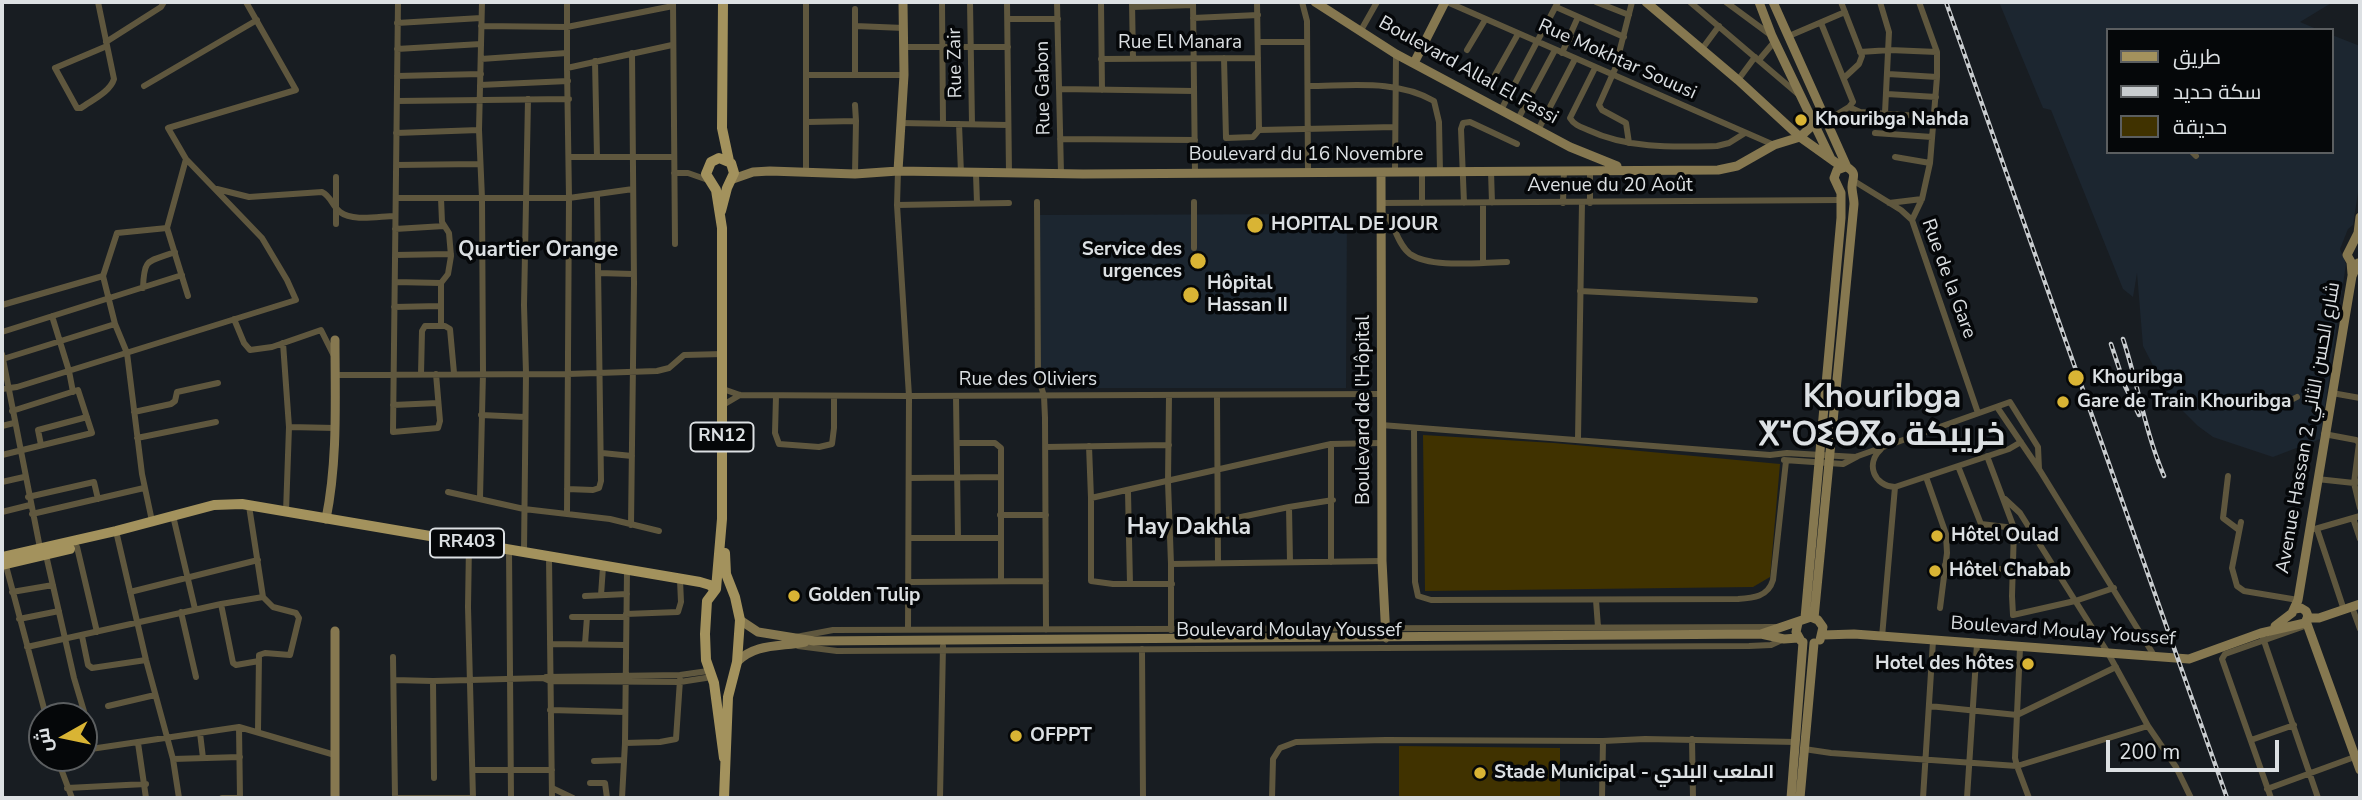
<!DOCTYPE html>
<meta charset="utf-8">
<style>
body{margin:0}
#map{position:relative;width:2362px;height:800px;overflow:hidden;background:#181d22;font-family:"Nunito Sans",Cairo,sans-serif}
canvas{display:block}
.frame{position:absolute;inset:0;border:4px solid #dce0e3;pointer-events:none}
.legend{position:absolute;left:2106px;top:28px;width:228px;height:126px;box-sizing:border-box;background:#050709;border:2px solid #5b5e60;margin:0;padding:9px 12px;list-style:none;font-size:21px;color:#dce0e3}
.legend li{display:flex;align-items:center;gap:14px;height:35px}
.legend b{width:35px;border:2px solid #5b5e60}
.north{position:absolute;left:28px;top:702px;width:70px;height:70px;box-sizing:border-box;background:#050709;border:2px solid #5b5e60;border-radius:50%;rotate:261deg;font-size:19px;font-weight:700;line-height:28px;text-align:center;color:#dce0e3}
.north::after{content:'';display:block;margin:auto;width:24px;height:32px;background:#d9b434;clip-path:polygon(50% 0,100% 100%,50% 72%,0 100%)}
.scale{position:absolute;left:2106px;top:740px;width:173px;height:32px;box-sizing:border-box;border:4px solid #dce0e3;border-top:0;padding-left:9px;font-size:21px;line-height:24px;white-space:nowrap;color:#dce0e3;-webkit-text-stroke:5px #050709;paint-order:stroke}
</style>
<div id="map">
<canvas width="2362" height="800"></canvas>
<div class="frame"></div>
<ul class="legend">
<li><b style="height:9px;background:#a3925d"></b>طريق</li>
<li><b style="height:9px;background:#c8cccf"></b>سكة حديد</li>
<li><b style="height:19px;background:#403200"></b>حديقة</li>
</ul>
<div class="north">ش</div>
<div class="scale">200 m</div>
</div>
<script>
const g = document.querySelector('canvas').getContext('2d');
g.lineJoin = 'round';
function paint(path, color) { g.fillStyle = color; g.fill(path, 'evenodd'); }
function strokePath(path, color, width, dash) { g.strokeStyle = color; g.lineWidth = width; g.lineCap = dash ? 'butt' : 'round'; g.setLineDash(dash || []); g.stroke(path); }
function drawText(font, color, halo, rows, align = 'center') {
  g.font = font + ' "Nunito Sans",Cairo,"Noto Sans Tifinagh",sans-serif'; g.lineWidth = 7; g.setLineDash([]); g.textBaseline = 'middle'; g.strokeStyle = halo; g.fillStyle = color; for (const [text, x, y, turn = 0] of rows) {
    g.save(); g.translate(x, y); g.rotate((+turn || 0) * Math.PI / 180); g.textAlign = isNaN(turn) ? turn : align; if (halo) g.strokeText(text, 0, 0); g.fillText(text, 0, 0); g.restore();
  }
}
paint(new Path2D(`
 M1999,2H2333L2300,22L2319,30H2108V152H2332V35L2360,46L2359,186L2353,225L2348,229L2340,249L2346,264L2320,439L2273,457L2213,437L2198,426L2177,405L2164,387L2143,346L2137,273L2133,297L2123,289L2051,110L2043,108Z
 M1347,214L1346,388H1056L1054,375L1034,374L1036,215Z`), '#1c2630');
paint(new Path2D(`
 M1423,435L1554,443L1780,464L1770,577L1753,587L1425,591Z
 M1399,746L1560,748V798H1399Z`), '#403200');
strokePath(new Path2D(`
 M98,2L114,79C110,92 92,100 81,108H77L55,68L107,46
 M398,2L393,432L438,428L440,421L436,374
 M567,2V68L672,45
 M673,2L675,244
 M942,2L943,124
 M970,2L972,124
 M1007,2L1009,174
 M1057,2L1061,173
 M1101,2L1102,90
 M1132,2L1133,59
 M1193,2L1195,173
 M1302,2L1307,21L1308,172
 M1447,2L1774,145
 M1596,2L1629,15
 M1690,2L1798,94
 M1726,2L1772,36
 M1841,2L1862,56L1859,64L1844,78
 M1880,2L1889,32L1885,113
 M1133,7L1193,5
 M1556,7L1624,37
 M1193,18L1258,15
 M1008,19H1058
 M397,23L481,18
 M1821,23L1853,102L1849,107L1826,121
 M481,26L567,27L673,6
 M855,26L904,28
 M1360,32L1377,2
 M1789,36L1845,12
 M1570,38L1618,59
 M106,42L161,7L164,2
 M1258,42H1307
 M905,47H1008
 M397,49L481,44
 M1702,49L1719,26
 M1467,50L1485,20
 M1860,52L1890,50L1937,52
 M1562,53L1578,17
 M1224,58L1226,138L1253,137L1259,130L1257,2
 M481,59L567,53
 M1101,59L1258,58
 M1759,60L1775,41
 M595,61L597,157
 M1595,68L1570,118C1574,125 1581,127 1588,130C1628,149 1674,147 1717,146L1729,143L1745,133
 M1888,74L1937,77
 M807,75H904
 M855,75V9
 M1495,75L1518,34
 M397,76L481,74
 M1738,80L1755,57
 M480,85L568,81
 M144,86L257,20
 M1308,86C1349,86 1397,79 1434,101L1439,122L1440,172
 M1059,89L1194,91
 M1887,94L1936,97
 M397,101L569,99
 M855,105L856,121
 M1849,107L1860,112L1934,117
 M1501,110L1558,2
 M1518,119L1555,50
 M807,122L856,121L855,174
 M901,123L1008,125
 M959,124L961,173
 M1259,130L1395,127
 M1538,130L1575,59
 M396,133L479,130
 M1875,133L1932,137
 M1060,139L1195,140
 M1629,143L1626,123L1602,110L1599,105L1615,69L1632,2
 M2192,152L2196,156
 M569,157H674
 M1895,157L1930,163
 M396,165L479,164
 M806,171V2
 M1491,171L1492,203
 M1395,172L1396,54
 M1422,172V203
 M674,173H688L708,180
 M976,174L977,203
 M336,177V224
 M1854,181L1901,210L1912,220L1978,413
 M217,189L249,197L322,192C331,196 332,206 340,212C353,222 380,216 395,216
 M396,198H569L633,189
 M441,198L442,222L449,233L451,256L448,274L441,283
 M1037,202L1038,376L1044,396L1045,418L1046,630
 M1380,203L1841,200
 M1464,203L1461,129L1463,123L1470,122L1517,144
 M1563,203L1564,170
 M1590,203V170
 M1889,203L1922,199
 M897,205L1009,203
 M1380,216L1388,217C1395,228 1399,246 1410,254C1432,269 1482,262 1507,262
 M1912,220L1922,199L1930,163L1937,77V52L1919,2
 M167,228L188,296
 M395,229L444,226
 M1194,248V202
 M395,255L451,254
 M1483,262V203
 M598,273L633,274
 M395,282L441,283V326
 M143,288C144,257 148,262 175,252
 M1580,291L1755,300
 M2,305L103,276
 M394,307L440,306
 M52,316L69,371L73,392
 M234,319L244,343L250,350L272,347L321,330L334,356
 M2,332L182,275
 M283,343L289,427
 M2,354L40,548
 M3,359L115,324
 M421,374L422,331L425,326H445L450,329L454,373
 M335,375L568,374L657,371L669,368L684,355L723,354
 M2,389L17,387L296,300L287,280L262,238L186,159L168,128L296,90L246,2
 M723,389L740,395L909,396L897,205L898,171
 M2332,393L2360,398
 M1217,395L1218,563
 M776,396L775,433L779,444L819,447L832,444L834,428V396
 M956,396L958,538
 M1169,396L1168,482L1171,564
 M2252,402C2271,406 2281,406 2297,397
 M393,405L438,403
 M723,405L740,395
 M1997,407L2039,469L2155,657
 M134,412L171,404L175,401L177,392L218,383
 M481,415L525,417
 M1381,425L1770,455L1787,453L1856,457
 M2,426L14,423
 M1414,428L1415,582L1418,596L1431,600L1738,599C1753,598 1768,597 1773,580L1786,461
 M2324,434L2356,440L2359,443L2354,483L2360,508
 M137,438L216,422
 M1578,439L1582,202
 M957,443H995L1001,448V581
 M1331,444V562
 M41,445L38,430L87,417
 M1089,446L1091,498
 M1046,447L1169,445
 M1881,449C1865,464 1874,486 1895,487L2009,449L2021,442
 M602,453L632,456
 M2,455L92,433L78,390L12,411
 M1987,456L2014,528L2012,596L2013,615L2075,601L2114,588
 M1784,460L1843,464L1858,456L2010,402L2038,447L2039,469
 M1958,466L1981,524L2014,528
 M2228,476L2223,518L2239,530
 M1926,477L1946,534L1947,553L1940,608
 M909,478L1000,477
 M2317,479L2354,483L2360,481
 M2,482L24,477
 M567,489L593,490L599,488L601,481L597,195
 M448,492L524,509L567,514L569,198L567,68
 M1128,492L1130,584
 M28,497L94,482L98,499
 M480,498L483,373L482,198L479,130L482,2
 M2005,499L2020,513L2108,653L2148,726L2176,767L2191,798
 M1289,507L1290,562
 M2,512L30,505
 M286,512L289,427L335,428
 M32,514L144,488
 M567,514L610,519L659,531
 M1000,515H1046
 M2353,518L2360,539
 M174,520L195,609
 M152,521L142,474L127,353L115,324L103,276L117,233L167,228L186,159
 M1217,522L1289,507L1333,500
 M2241,522L2232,568L2237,586L2244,591L2298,600
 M631,525L634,283L632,53
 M2315,529L2360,516
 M2317,529L2344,610
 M116,531L146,660L173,759L179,798
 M910,538H1000
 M2015,540H2037
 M469,544L468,607L473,798
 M77,547L97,632
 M509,550L511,798
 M524,552L526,373L524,305L528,99
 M46,555L74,678L95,748
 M549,557L552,798
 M5,562L46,716
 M1945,565L2012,570
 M910,582L1046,581
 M1172,584H1113L1091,581V498L1331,444L1381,443
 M12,592L53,585
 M130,592L258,560
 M601,595L603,567
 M585,596L627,594
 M1596,600L1598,627
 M221,604L233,663L236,665L259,661
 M2352,607L2360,629
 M181,612L196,677
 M626,614L678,612L681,602L680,580
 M572,617H587
 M19,619L59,611
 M908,630L909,396L1381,394
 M1171,630V564L1382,561
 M82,636L88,665L92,668L146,660
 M796,637L833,630L1775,627
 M1882,637L1895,487
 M2263,638L2318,798
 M550,644L625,645
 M585,644L587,617H626
 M798,646L837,651L1749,646L1771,645L1784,639
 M27,647L221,604L263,597L249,506
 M2020,648L2015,758L2017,766L2148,726
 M1142,649L1143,798
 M393,657L395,798
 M546,677L680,675L708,671
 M394,680L433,681
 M108,706L155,695
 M1929,706L2017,715L2116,667
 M550,710L625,712
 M239,727L240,798
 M258,731L259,655L265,653L290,655L299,618L296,613L273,607L263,597
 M200,733L203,758
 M1692,739L1693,798
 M2251,740L2294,725
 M138,743L146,798
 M625,743L660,742L676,739L680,680
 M1804,749L1831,753L2017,766L2029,798
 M84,750L239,727L335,755
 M57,758L72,798
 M173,759L240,757
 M594,761L623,760
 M473,770H552
 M434,778L433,681L543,678L550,681L680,682L712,677
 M590,783H605L607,798
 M67,788L146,784
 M552,788L573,798
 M2267,789L2360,755
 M222,798H240
 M395,798H473
 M622,798L625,743L627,571
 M940,798L943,646
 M1272,798L1273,759L1280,748L1296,742L1386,740L1603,741L1645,739L1796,742
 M1602,798L1603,741
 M1923,798L1933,641
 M1967,798L1977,644
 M2271,798L2222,659L2225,654L2302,627`), '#5f573e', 6);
strokePath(new Path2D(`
 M1315,2L1396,54L1570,147L1617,166
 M1646,2L1738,80L1800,137L1814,124
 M1759,2L1772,36L1831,159
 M1773,2L1847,167C1858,174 1852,177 1852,187C1852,192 1854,199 1854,204L1814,618
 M1414,63L1445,2
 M898,171L904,75L903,2
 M1381,173L1382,561L1386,638
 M733,179L753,172L770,171L855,174L898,171L1083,174L1718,170L1737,166L1774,145L1800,137L1842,167
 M2352,274L2351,262L2347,255L2358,233L2360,217
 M326,519C338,460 335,400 335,340
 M1805,618L1841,218V193L1834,178L1837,170L1845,167
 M2308,618H2319L2360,604
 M740,620L758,632L814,641L1761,634L1784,639L1798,638
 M2306,621L2360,770
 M1798,623L1796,632L1801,641
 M2275,626L2292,613L2298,600L2352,276L2358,263
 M335,631V798
 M1761,634L1811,617L1818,620L1823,627L1820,640
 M1823,635L1854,634L2189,659L2261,633L2305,623L2308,616L2306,611L2301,608L2295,609
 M737,662C755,643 781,647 805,642
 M1791,798L1803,642
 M1800,798L1814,643`), '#867850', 9);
strokePath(new Path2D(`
 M723,2L722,128L729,161
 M721,211L727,188L734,173L731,163L719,158L711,162L706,174L716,190L722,228V519L716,589L707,601L705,634L706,660L714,683L724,758
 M2,557L116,531L214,505L242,504L700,582L710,585L715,590
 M2,565L70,549
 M724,798L728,697L737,662L740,620L735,597L726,574L725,553`), '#a3925d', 10);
const rail = new Path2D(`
 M1946,2L2227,798
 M2123,339C2138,384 2145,432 2164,476
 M2111,344L2125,386L2139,415`);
strokePath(rail, '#c8cccf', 4.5);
strokePath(rail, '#050709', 2, [5]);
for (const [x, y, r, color] of [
 [1801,120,7,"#d9b434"],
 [1255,225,9,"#d9b434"],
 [1198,261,9,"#d9b434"],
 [1191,295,9,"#d9b434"],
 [2076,378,9,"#d9b434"],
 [2063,402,7,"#d9b434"],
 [1937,536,7,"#d9b434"],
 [1935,571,7,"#d9b434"],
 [794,596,7,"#d9b434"],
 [2028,664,7,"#d9b434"],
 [1016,736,7,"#d9b434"],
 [1480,773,7,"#d9b434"]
]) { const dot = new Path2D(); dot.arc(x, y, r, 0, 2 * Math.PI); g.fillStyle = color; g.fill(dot); strokePath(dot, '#050709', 2.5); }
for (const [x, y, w] of [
 [722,437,63],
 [467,543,74]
]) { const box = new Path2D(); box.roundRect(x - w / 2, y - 14.5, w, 29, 5); g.fillStyle = '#050709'; g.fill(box); strokePath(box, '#dce0e3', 2); }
drawText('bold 18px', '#dce0e3', null, [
 ["RN12",722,437],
 ["RR403",467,543]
]);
drawText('19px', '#dce0e3', '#050709', [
 ["Rue El Manara",1180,43],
 ["Rue Mokhtar Souusi",1617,60,24],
 ["Rue Zair",956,63,-91],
 ["Boulevard Allal El Fassi",1468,71,29],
 ["Rue Gabon",1044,88,-91],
 ["Boulevard du 16 Novembre",1306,155],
 ["Avenue du 20 Août",1610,186],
 ["Rue de la Gare",1948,279,70],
 ["Rue des Oliviers",1028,380],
 ["Boulevard de l'Hôpital",1364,410,-90],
 ["Avenue Hassan 2 شارع الحسن الثاني",2309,428,-80],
 ["Boulevard Moulay Youssef",1289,631],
 ["Boulevard Moulay Youssef",2063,632,4]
]);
drawText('bold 19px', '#dce0e3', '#050709', [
 ["Khouribga Nahda",1815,120],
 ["HOPITAL DE JOUR",1271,225],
 ["Service des",1182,250,"right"],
 ["urgences",1182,272,"right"],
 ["Hôpital",1207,284],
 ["Hassan II",1207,306],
 ["Khouribga",2092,378],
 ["Gare de Train Khouribga",2077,402],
 ["Hôtel Oulad",1951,536],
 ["Hôtel Chabab",1949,571],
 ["Golden Tulip",808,596],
 ["Hotel des hôtes",2014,664,"right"],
 ["OFPPT",1030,736],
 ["Stade Municipal - الملعب البلدي",1494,773]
], 'left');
drawText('bold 21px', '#dce0e3', '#050709', [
 ["Quartier Orange",538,251]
]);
drawText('bold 23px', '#dce0e3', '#050709', [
 ["Hay Dakhla",1189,528]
]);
drawText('bold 33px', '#dce0e3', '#050709', [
 ["Khouribga",1882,399],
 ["ⵅⵯⵔⵉⴱⴳⴰ خريبكة",1882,437]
]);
</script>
